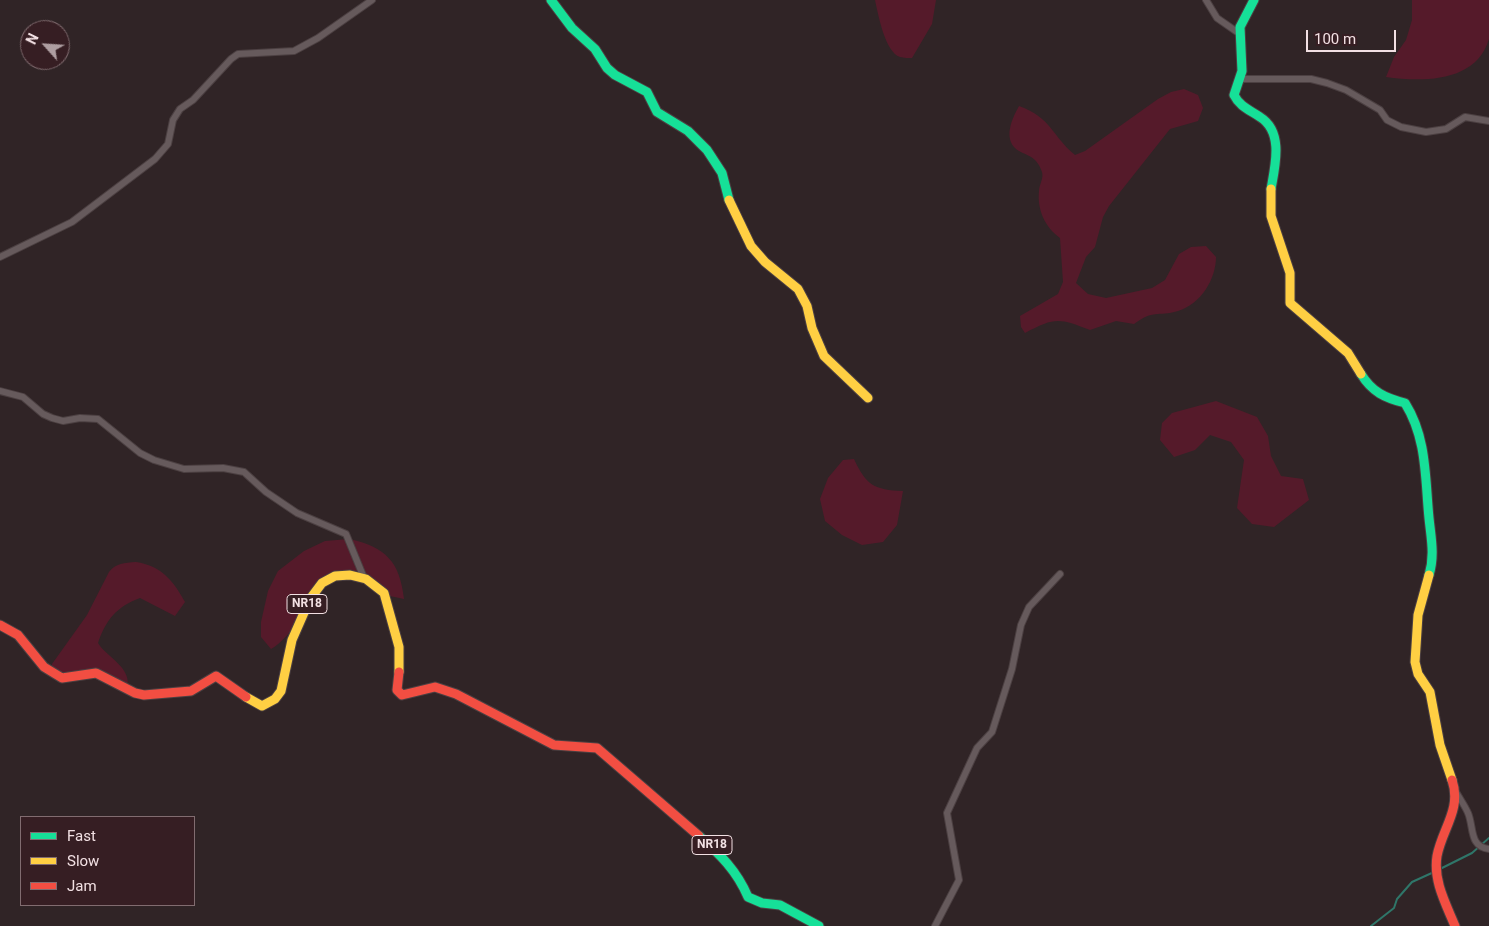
<!DOCTYPE html>
<style>
body{margin:0}
#map{position:relative;width:1489px;height:926px;overflow:hidden;background:#302426;font-family:Roboto,sans-serif}
canvas{display:block}
.legend{position:absolute;left:20px;top:816px;width:175px;height:90px;box-sizing:border-box;background:#361e23;border:1px solid #816c70;margin:0;padding:6px 9px;list-style:none;font-size:15px;color:#f2e0e3}
.legend li{display:flex;align-items:center;gap:10px;height:25px}
.legend b{width:25px;border:1px solid #816c70}
.north{position:absolute;left:20px;top:20px;width:50px;height:50px;box-sizing:border-box;background:#361e23;border:1px solid #816c70;border-radius:50%;rotate:296deg;font-size:14px;font-weight:700;line-height:20px;text-align:center;color:#f2e0e3}
.north::after{content:'';display:block;margin:auto;width:18px;height:22px;background:#ae9ea1;clip-path:polygon(50% 0,100% 100%,50% 72%,0 100%)}
.scale{position:absolute;left:1306px;top:30px;width:90px;height:22px;box-sizing:border-box;border:2px solid #f2e0e3;border-top:0;padding-left:6px;font-size:15px;line-height:18px;white-space:nowrap;color:#f2e0e3;-webkit-text-stroke:4px #361e23;paint-order:stroke}
</style>
<div id="map">
<canvas width="1489" height="926"></canvas>
<ul class="legend">
<li><b style="height:6px;background:#16e098"></b>Fast</li>
<li><b style="height:6px;background:#ffcf43"></b>Slow</li>
<li><b style="height:6px;background:#f24e42"></b>Jam</li>
</ul>
<div class="north">N</div>
<div class="scale">100 m</div>
</div>
<script>
const g = document.querySelector('canvas').getContext('2d');
g.lineJoin = 'round';
function paint(path, color) { g.fillStyle = color; g.fill(path, 'evenodd'); }
function strokePath(path, color, width, dash) { g.strokeStyle = color; g.lineWidth = width; g.lineCap = dash ? 'butt' : 'round'; g.setLineDash(dash || []); g.stroke(path); }
function drawText(font, color, halo, rows, align = 'center') {
  g.font = font + ' Roboto,sans-serif'; g.lineWidth = 4; g.setLineDash([]); g.textBaseline = 'middle'; g.strokeStyle = halo; g.fillStyle = color; for (const [text, x, y, turn = 0] of rows) {
    g.save(); g.translate(x, y); g.rotate((+turn || 0) * Math.PI / 180); g.textAlign = isNaN(turn) ? turn : align; if (halo) g.strokeText(text, 0, 0); g.fillText(text, 0, 0); g.restore();
  }
}
paint(new Path2D(`
 M875,0H936L932,24L912,58C908,58 904,58 900,57C885,52 878,14 875,0Z
 M1412,0H1489C1489,12 1489,28 1489,39C1476,83 1422,82 1386,77L1394,57L1406,40L1412,20Z
 M1184,89L1198,95L1203,108L1198,121L1170,129L1109,206L1103,217L1095,247L1086,257L1076,283L1088,294L1106,298L1152,288L1165,280L1179,254L1191,247L1206,246L1216,257C1216,279 1201,304 1178,311C1157,317 1154,309 1134,324L1116,321L1090,330C1059,318 1055,317 1025,333L1021,327L1020,316L1058,294L1063,282L1060,238C1045,227 1037,210 1039,191C1039,185 1044,178 1042,172C1036,153 1022,156 1014,147C1004,135 1013,117 1019,106C1052,118 1051,135 1075,155L1085,151L1158,99L1171,92Z
 M1216,401L1257,417L1268,436L1271,456L1281,476L1303,479L1309,500L1274,527L1252,524L1237,508L1244,460L1231,442L1210,435L1195,450L1174,457L1160,440L1162,423L1172,413Z
 M854,459C866,485 874,490 903,491L897,525L883,542L862,545L842,535L825,521L820,499L828,478L843,460Z
 M349,539C386,547 400,562 404,599L385,595L362,576L326,582C312,600 291,638 271,649L261,637V622L268,591L278,571L304,551L325,541Z
 M136,562C161,566 173,580 185,602L175,616L140,598C116,607 106,620 98,643C108,659 133,667 127,690L86,673L58,677L52,672V664L87,615L109,572C116,563 124,563 136,562Z`), '#551a2a');
strokePath(new Path2D(`
 M1438,870L1472,853L1489,838
 M1371,926L1394,908L1397,899L1412,882L1434,872`), '#2f7669', 2);
const street = new Path2D(`
 M1206,0L1217,18L1240,34
 M1240,79H1311L1327,83L1346,90L1380,110L1387,120L1401,127L1426,132L1446,129L1465,117L1489,121
 M0,257L72,222L155,159L168,144L173,120L180,109L193,100L231,59L238,54L294,51L318,38L372,0
 M0,391L23,397L43,414L52,418L63,421L80,418L98,419L140,453L154,460L184,469L223,468L244,472L266,492L297,513L346,534L364,578
 M1456,792C1460,799 1465,806 1468,813C1474,827 1469,847 1489,849
 M935,926L959,880L947,813L977,748L992,732L1012,669L1021,625L1029,607L1060,574`);
const fast = new Path2D(`
 M551,0L572,28L595,49L607,68L615,75L647,92L657,112L688,131L707,150L722,173L729,200
 M1254,0L1240,27L1242,71L1234,95C1240,107 1250,110 1260,117C1284,132 1275,166 1271,189
 M1361,374C1372,392 1385,398 1405,403C1427,438 1425,478 1429,518C1431,538 1435,555 1429,575
 M699,836C720,854 737,871 748,897L762,903L780,905L819,926`);
const slow = new Path2D(`
 M1271,189V216L1290,273V303L1348,353L1361,374
 M729,200L751,246L765,262L798,289L807,306L812,328L824,356L868,398
 M1429,575L1418,615L1415,662L1418,674L1430,692L1440,745L1452,780
 M246,697L262,706L275,699L281,691L292,640L310,599L322,583L335,576L350,575L366,579L384,593L399,647V672`);
const jam = new Path2D(`
 M0,625L18,635L44,667L62,678L96,673L135,693L144,695L191,691L216,676L246,697
 M399,672L397,690L402,695L435,687L456,694L554,745L597,748L699,836
 M1452,780C1462,809 1442,829 1437,856C1433,881 1446,904 1455,926`);
strokePath(street, '#4c4042', 8);
strokePath(fast, '#4c4042', 11);
strokePath(slow, '#4c4042', 11);
strokePath(jam, '#4c4042', 11);
strokePath(street, '#665a5c', 6);
strokePath(fast, '#16e098', 9);
strokePath(slow, '#ffcf43', 9);
strokePath(jam, '#f24e42', 9);
for (const [x, y, w] of [
 [307,604,40],
 [712,845,40]
]) { const box = new Path2D(); box.roundRect(x - w / 2, y - 9.5, w, 19, 4); g.fillStyle = '#361e23'; g.fill(box); strokePath(box, '#f2e0e3', 1); }
drawText('bold 12px', '#f2e0e3', null, [
 ["NR18",307,604],
 ["NR18",712,845]
]);
</script>
